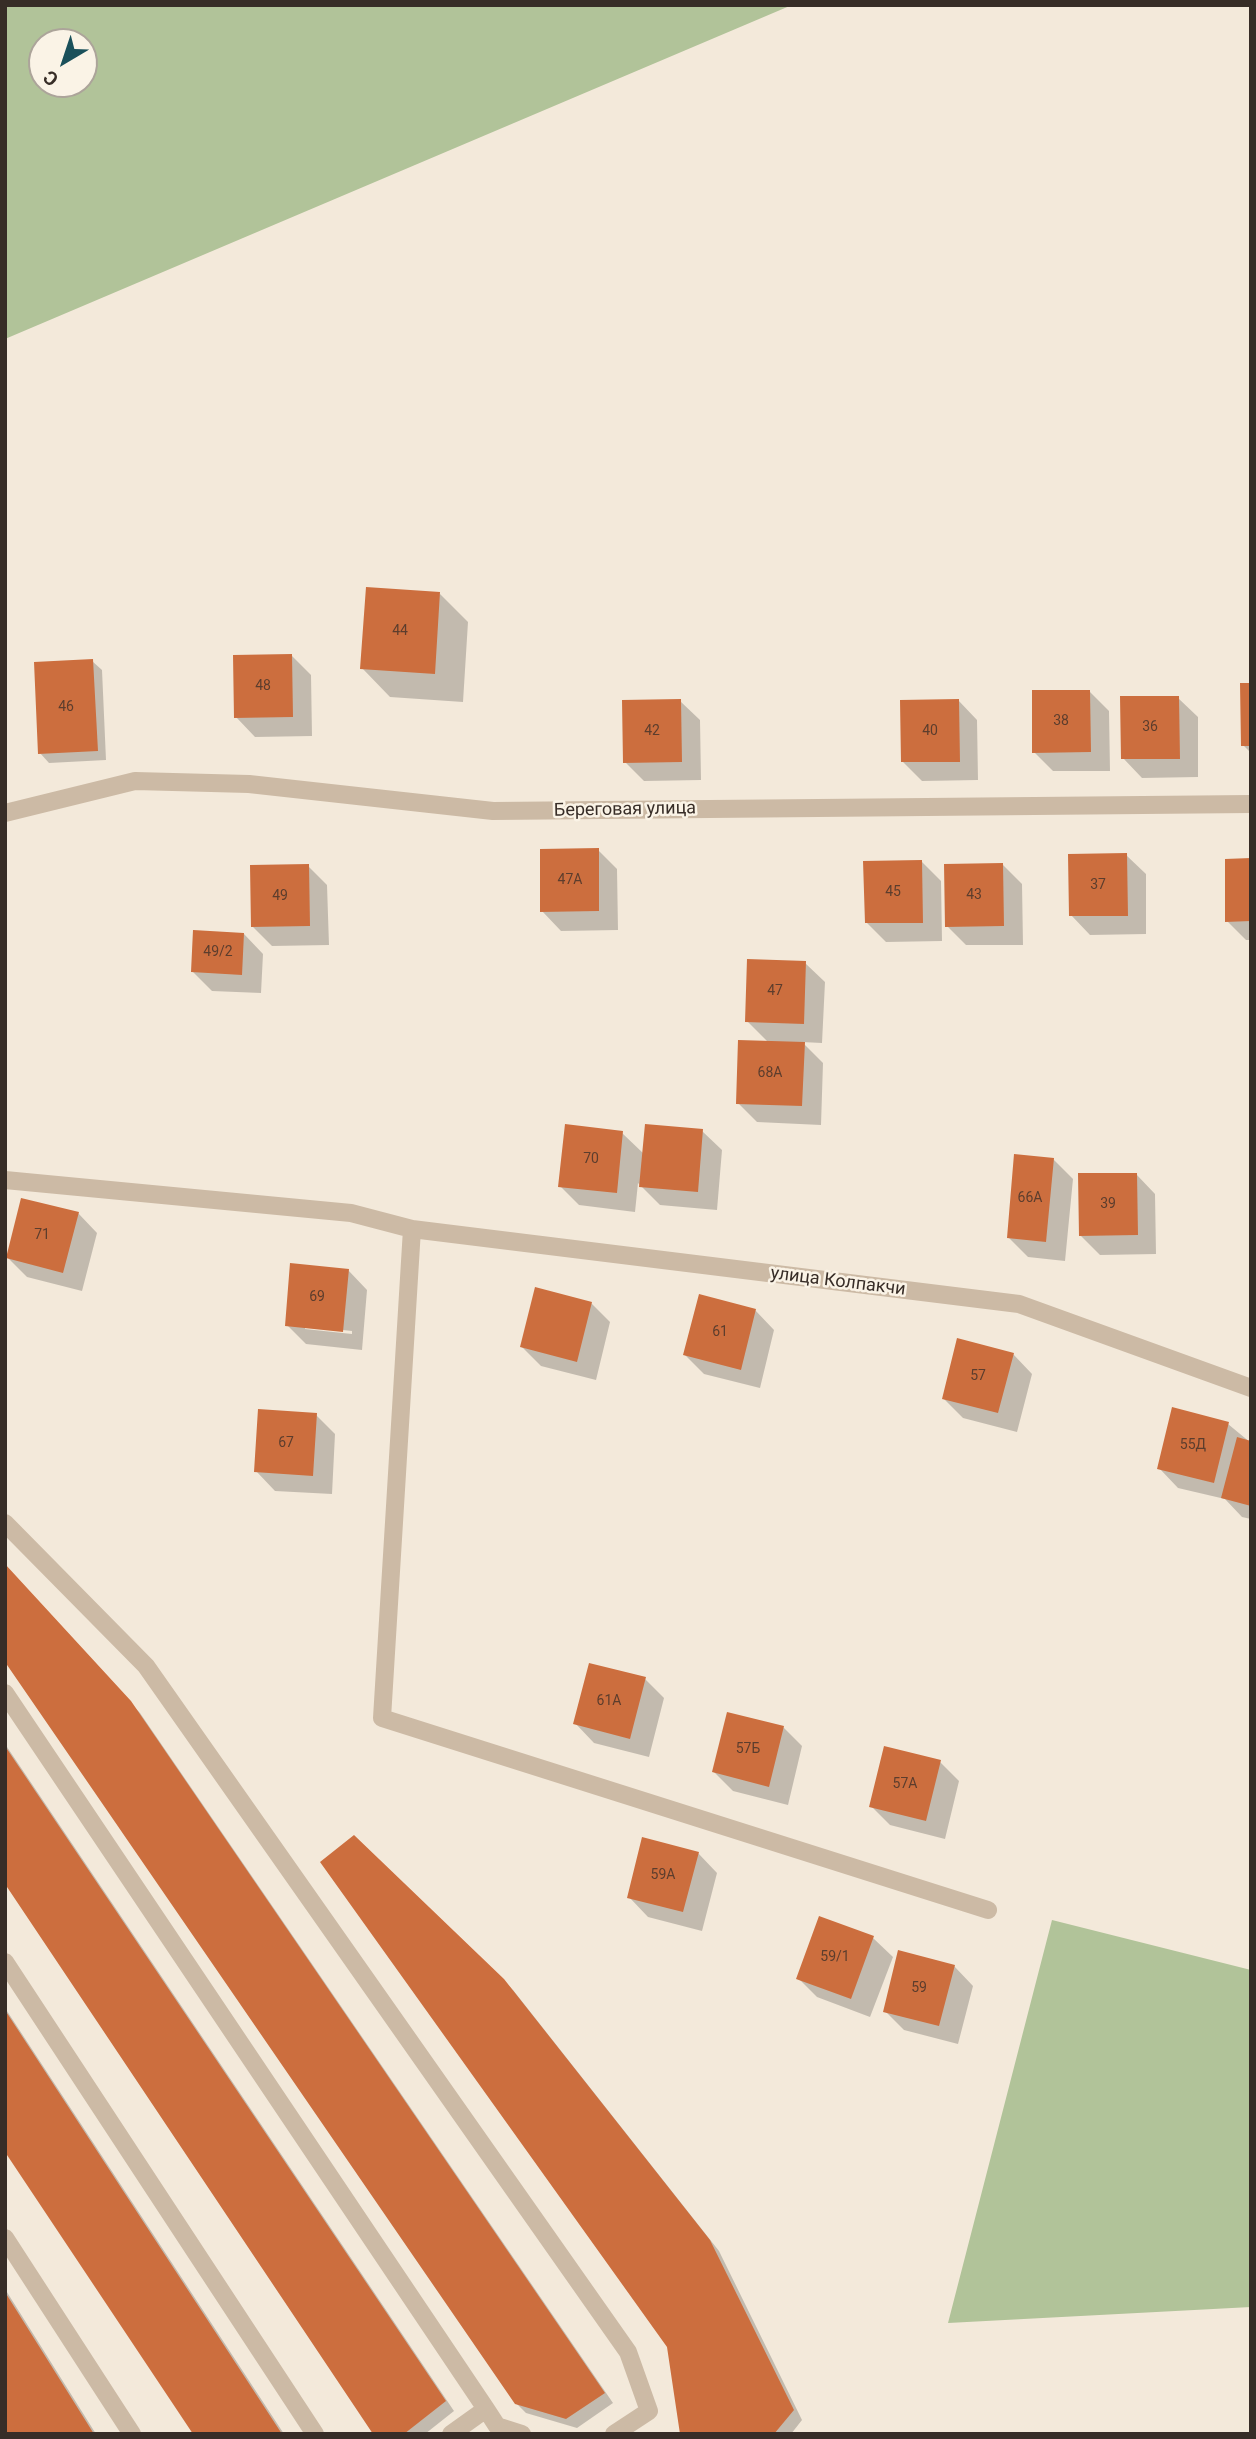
<!DOCTYPE html>
<meta charset="utf-8">
<style>
body{margin:0}
#map{position:relative;width:1256px;height:2439px;overflow:hidden;background:#f3e9da;font-family:Roboto,sans-serif}
canvas{display:block}
.frame{position:absolute;inset:0;border:7px solid #372d27;pointer-events:none}
.north{position:absolute;left:28px;top:28px;width:70px;height:70px;box-sizing:border-box;background:#faf3e6;border:2px solid #aca49a;border-radius:50%;rotate:219deg;font-size:19px;font-weight:700;line-height:28px;text-align:center;color:#372d27}
.north::after{content:'';display:block;margin:auto;width:24px;height:32px;background:#1a505a;clip-path:polygon(50% 0,100% 100%,50% 72%,0 100%)}
</style>
<div id="map">
<canvas width="1256" height="2439"></canvas>
<div class="frame"></div>
<div class="north">С</div>
</div>
<script>
const g = document.querySelector('canvas').getContext('2d');
g.lineJoin = 'round';
function paint(path, color) { g.fillStyle = color; g.fill(path, 'evenodd'); }
function strokePath(path, color, width, dash) { g.strokeStyle = color; g.lineWidth = width; g.lineCap = dash ? 'butt' : 'round'; g.setLineDash(dash || []); g.stroke(path); }
function drawText(font, color, halo, rows, align = 'center') {
  g.font = font + ' Roboto,sans-serif'; g.lineWidth = 5; g.setLineDash([]); g.textBaseline = 'middle'; g.strokeStyle = halo; g.fillStyle = color; for (const [text, x, y, turn = 0] of rows) {
    g.save(); g.translate(x, y); g.rotate((+turn || 0) * Math.PI / 180); g.textAlign = isNaN(turn) ? turn : align; if (halo) g.strokeText(text, 0, 0); g.fillText(text, 0, 0); g.restore();
  }
}
paint(new Path2D(`
 M5,5H792L5,339ZM42,42H84V84H42Z
 M1052,1920L1251,1970V2307L948,2323Z`), '#b1c399');
paint(new Path2D(`
 M440,594L468,622L463,702L390,697L362,668Z
 M292,656L311,675L312,736L255,737L236,717Z
 M92,661L102,670L106,760L49,763L40,753Z
 M1251,685V753L1243,745Z
 M1089,691L1109,711L1110,771H1053L1034,752Z
 M1178,698L1198,717V777L1142,778L1123,758Z
 M958,700L977,720L978,780L922,781L903,762Z
 M680,701L700,720L701,780L644,781L625,762Z
 M598,850L617,869L618,930L561,931L542,911Z
 M1126,855L1146,874V934L1090,935L1071,915Z
 M1251,860V940H1246L1227,921Z
 M922,862L941,881L942,941L886,942L866,922Z
 M1003,865L1022,884L1023,945H966L947,926Z
 M308,866L327,885L329,945L272,946L253,927Z
 M244,934L263,954L261,993L212,991L193,972Z
 M805,963L825,982L822,1043L802,1042L823,1063L821,1125L757,1122L738,1103L769,1043L747,1021Z
 M702,1131L722,1150L717,1210L660,1205L638,1183L635,1212L579,1205L560,1186L622,1133L644,1154Z
 M1053,1159L1073,1179L1065,1261L1028,1257L1009,1238Z
 M1136,1174L1155,1194L1156,1254L1100,1255L1080,1235Z
 M78,1213L97,1233L82,1291L27,1277L8,1258Z
 M348,1270L367,1290L362,1350L306,1344L287,1325ZM305,1326L352,1331V1334L305,1329Z
 M591,1303L610,1322L596,1380L541,1366L522,1347Z
 M755,1310L774,1330L760,1388L704,1374L685,1355Z
 M1013,1354L1032,1374L1017,1432L963,1418L943,1398Z
 M316,1415L335,1434L332,1494L275,1491L256,1471Z
 M1228,1424L1251,1443V1519L1242,1517L1225,1499L1178,1488L1159,1468Z
 M5,1566L140,1713L613,2403L577,2428L526,2413L516,2403Z
 M645,1679L664,1698L649,1757L594,1743L575,1723Z
 M783,1727L802,1746L788,1805L733,1791L714,1772Z
 M5,1744L454,2411L425,2434H375L5,1880Z
 M940,1762L959,1781L945,1839L890,1825L871,1806Z
 M354,1838L513,1990L719,2251L802,2420L791,2434H682L669,2346Z
 M698,1853L717,1873L702,1931L648,1917L629,1897Z
 M821,1919L873,1938L893,1957L870,2017L817,1997L798,1978Z
 M954,1966L973,1986L958,2044L904,2030L885,2011Z
 M5,2008L284,2434H195L5,2148Z
 M5,2289L96,2434H5Z`), '#0003');
paint(new Path2D(`
 M366,587L440,592L435,674L360,669Z
 M292,654L293,717L234,718L233,655Z
 M93,659L98,751L38,754L34,662Z
 M1240,683H1251V746H1241Z
 M1032,690H1090L1091,752L1032,753Z
 M1120,696H1179L1180,759H1121Z
 M681,699L682,762L623,763L622,700Z
 M959,699L960,762H901L900,700Z
 M599,848V911L540,912V849Z
 M1127,853L1128,916H1069L1068,854Z
 M1251,858V921L1225,922V859Z
 M922,860L923,923H865L863,861Z
 M1003,863L1004,926L945,927L944,864Z
 M309,864L310,926L251,927L250,865Z
 M193,930L244,933L242,975L191,972Z
 M747,959L806,961L804,1024L745,1022Z
 M738,1040L805,1042L802,1106L736,1104Z
 M565,1124L623,1131L617,1193L558,1187Z
 M645,1124L703,1129L698,1192L639,1187Z
 M1014,1154L1054,1158L1046,1242L1007,1238Z
 M1078,1173H1137L1138,1235L1079,1236Z
 M21,1198L79,1212L63,1273L6,1258Z
 M290,1263L349,1269L343,1332L285,1326Z
 M535,1287L592,1302L577,1362L520,1347Z
 M699,1294L756,1309L741,1370L683,1355Z
 M957,1338L1014,1353L998,1413L942,1399Z
 M1172,1407L1229,1422L1214,1483L1157,1469Z
 M258,1409L317,1413L313,1476L254,1472Z
 M1237,1437L1251,1441V1506L1221,1498Z
 M5,1564L131,1701L605,2393L566,2419L515,2404L5,1662Z
 M589,1663L646,1677L630,1739L573,1724Z
 M727,1712L784,1726L769,1787L712,1772Z
 M5,1746L446,2401L404,2434H373L5,1884Z
 M884,1746L941,1760L926,1821L869,1807Z
 M354,1835L504,1979L710,2240L794,2410L774,2434H680L667,2347L320,1862Z
 M642,1837L699,1852L683,1912L627,1898Z
 M819,1916L874,1936L851,1999L796,1979Z
 M898,1950L955,1965L939,2026L883,2012Z
 M5,2010L282,2434H193L5,2152Z
 M5,2292L94,2434H5Z`), '#cc6e3e');
strokePath(new Path2D(`
 M5,813L135,781L249,784L493,811L1251,804
 M5,1180L351,1213L412,1229L1019,1304L1251,1388
 M412,1229L382,1718L988,1910
 M5,1523L146,1666L628,2352L649,2411L614,2434
 M5,1693L486,2409L497,2426L522,2434
 M5,1962L315,2434
 M5,2238L132,2434
 M451,2434L486,2409`), '#ccbaa5', 18);
drawText('14px', '#5c3d2d', null, [
 ["44",400,631],
 ["48",263,686],
 ["46",66,707],
 ["38",1061,721],
 ["36",1150,727],
 ["42",652,731],
 ["40",930,731],
 ["47А",570,880],
 ["37",1098,885],
 ["45",893,892],
 ["43",974,895],
 ["49",280,896],
 ["49/2",218,952],
 ["47",775,991],
 ["68А",770,1073],
 ["70",591,1159],
 ["66А",1030,1198],
 ["39",1108,1204],
 ["71",42,1235],
 ["69",317,1297],
 ["61",720,1332],
 ["57",978,1376],
 ["67",286,1443],
 ["55Д",1193,1445],
 ["61А",609,1701],
 ["57Б",748,1749],
 ["57А",905,1784],
 ["59А",663,1875],
 ["59/1",835,1957],
 ["59",919,1988]
]);
drawText('18px', '#372d27', '#faf3e6', [
 ["Береговая улица",625,810,-1],
 ["улица Колпакчи",838,1282,7]
]);
</script>
